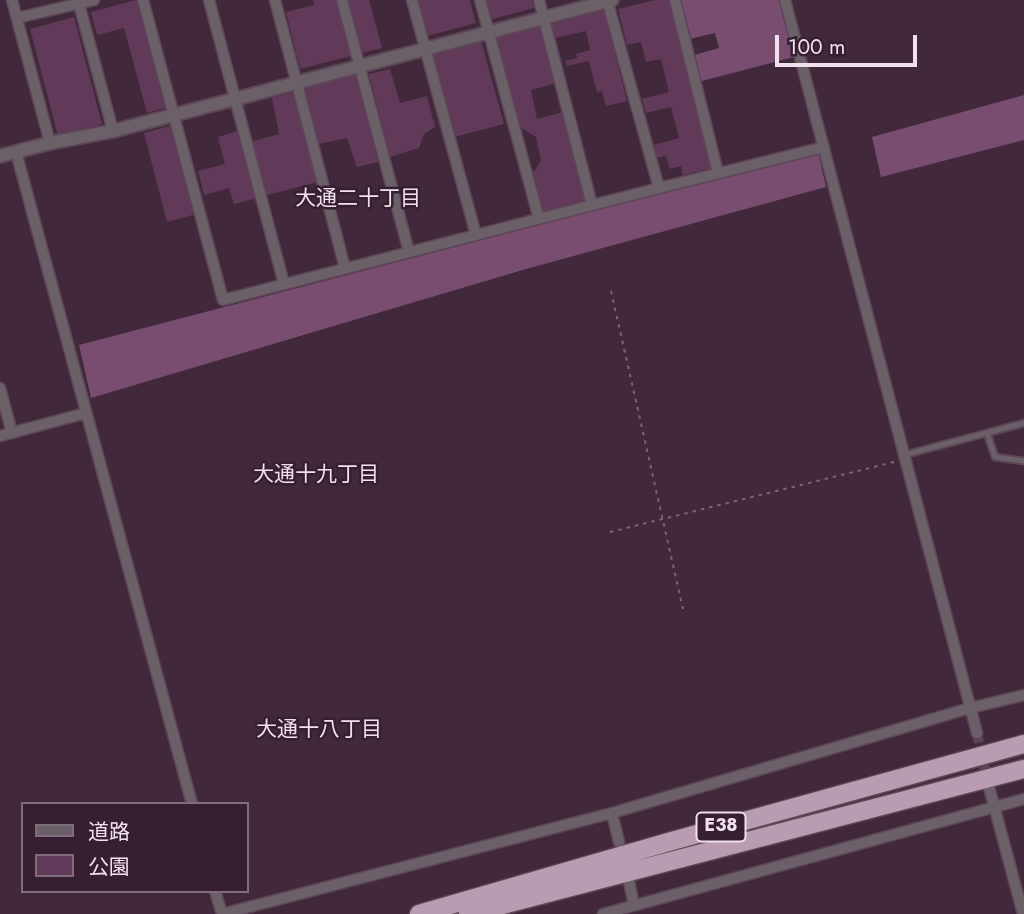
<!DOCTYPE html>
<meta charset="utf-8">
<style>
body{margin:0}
#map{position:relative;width:1024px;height:914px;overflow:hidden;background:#41293b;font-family:Jost,"Noto Sans JP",sans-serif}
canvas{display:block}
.legend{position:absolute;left:21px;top:802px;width:228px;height:91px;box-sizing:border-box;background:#361f31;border:2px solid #806d7c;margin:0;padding:9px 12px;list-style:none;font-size:21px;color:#f0e1ec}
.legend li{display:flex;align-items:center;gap:14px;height:35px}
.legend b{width:35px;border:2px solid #806d7c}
.scale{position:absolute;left:775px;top:35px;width:142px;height:32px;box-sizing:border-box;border:4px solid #f0e1ec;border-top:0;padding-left:9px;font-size:21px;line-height:24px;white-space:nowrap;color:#f0e1ec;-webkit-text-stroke:5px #361f31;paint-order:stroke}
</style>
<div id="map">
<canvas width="1024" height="914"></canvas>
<ul class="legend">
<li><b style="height:9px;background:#6b5f68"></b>道路</li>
<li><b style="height:19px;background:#603a58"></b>公園</li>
</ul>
<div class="scale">100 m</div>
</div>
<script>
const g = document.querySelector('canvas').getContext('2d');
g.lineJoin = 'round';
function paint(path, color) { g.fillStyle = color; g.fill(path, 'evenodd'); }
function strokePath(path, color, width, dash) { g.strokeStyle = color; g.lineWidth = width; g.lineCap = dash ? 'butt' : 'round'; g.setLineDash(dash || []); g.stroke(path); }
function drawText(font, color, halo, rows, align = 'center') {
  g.font = font + ' Jost,"Noto Sans JP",sans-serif'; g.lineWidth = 5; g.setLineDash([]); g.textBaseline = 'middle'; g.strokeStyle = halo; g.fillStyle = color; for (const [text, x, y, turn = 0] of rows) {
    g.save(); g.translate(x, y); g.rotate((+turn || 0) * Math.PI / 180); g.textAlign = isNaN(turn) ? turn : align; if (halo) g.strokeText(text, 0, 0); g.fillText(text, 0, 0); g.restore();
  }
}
paint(new Path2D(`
 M136,0H140L168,107L147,113L124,28L97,35L91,12Z
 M313,0H336L351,56L300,69L286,12L314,5Z
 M347,0H369L382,48L362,53Z
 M417,0H470L476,23L427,36Z
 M484,0H532L534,8L489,20Z
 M655,0H670L712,168L683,175L681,166L670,169L666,156L656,158L653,145L679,138L671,107L646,113L642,99L669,92L661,59L646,62L641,42L627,45L618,9Z
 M604,10L627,101L606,106L602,91L597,92L589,61L567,66L565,61L577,58L576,54L590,50L586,31L555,38L551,24Z
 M74,17L102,124L58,136L30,29Z
 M541,27L556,83L531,90L537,119L564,112L587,202L540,214L531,176L541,161L536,137L518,126L494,38Z
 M481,41L504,124L454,137L431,55Z
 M390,69L400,103L427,96L435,127L424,134L419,148L390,157L369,74Z
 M357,74L378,162L357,167L347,138L318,144L301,88Z
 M294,92L318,182L264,196L250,142L279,134L272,98Z
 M173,125L196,214L167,222L144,133Z
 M238,131L257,198L234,204L229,188L204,195L198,171L225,164L218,137Z`), '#603a58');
paint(new Path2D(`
 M679,0H779L794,57L698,82L691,56L719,48L715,33L689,39Z
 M1024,95V140L881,177L872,137Z
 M818,152L826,187L526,269L91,398L79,345Z`), '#794d70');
strokePath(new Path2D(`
 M977,733L987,781`), '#5b4556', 10, [10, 5]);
const service = new Path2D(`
 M987,433L995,457L1024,461
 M904,455L1024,423`);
const minor = new Path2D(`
 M12,0L50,143
 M78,0L113,131
 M143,0L223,300L659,188L824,147
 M209,0L284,284
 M275,0L345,268
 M342,0L409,252
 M412,0L476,235
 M480,0L539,219
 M539,0L592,205
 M607,0L659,188
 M675,0L718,173
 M785,0L977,733
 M17,18L94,0
 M16,152L192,804
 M0,388L12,433
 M0,436L86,413
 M989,787L1023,914
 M612,813L619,842
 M629,882L634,905
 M215,891L222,914
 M222,914L612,813L970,708L1024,695
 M603,914L1024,799`);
const tertiary = new Path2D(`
 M0,156L50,143L113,131L612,0`);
const motorway = new Path2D(`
 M419,914L672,841L1024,744
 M468,914L1024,769`);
strokePath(service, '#5d4657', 9);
strokePath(minor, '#5d4657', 13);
strokePath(tertiary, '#5d4657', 16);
strokePath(motorway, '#5d4657', 21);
strokePath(new Path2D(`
 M611,291L683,609
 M610,532L894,462`), '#7a6575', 2, [3.5, 5]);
strokePath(service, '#6b5f68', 5);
strokePath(minor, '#6b5f68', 10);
strokePath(tertiary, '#6b5f68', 12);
strokePath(motorway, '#b99cb2', 18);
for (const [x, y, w] of [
 [721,827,49]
]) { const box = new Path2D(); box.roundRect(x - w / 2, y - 14.5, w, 29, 5); g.fillStyle = '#361f31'; g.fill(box); strokePath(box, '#f0e1ec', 2); }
drawText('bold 18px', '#f0e1ec', null, [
 ["E38",721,827]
]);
drawText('21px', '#f0e1ec', '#361f31', [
 ["大通二十丁目",358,200],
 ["大通十九丁目",316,476],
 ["大通十八丁目",319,731]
]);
</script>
